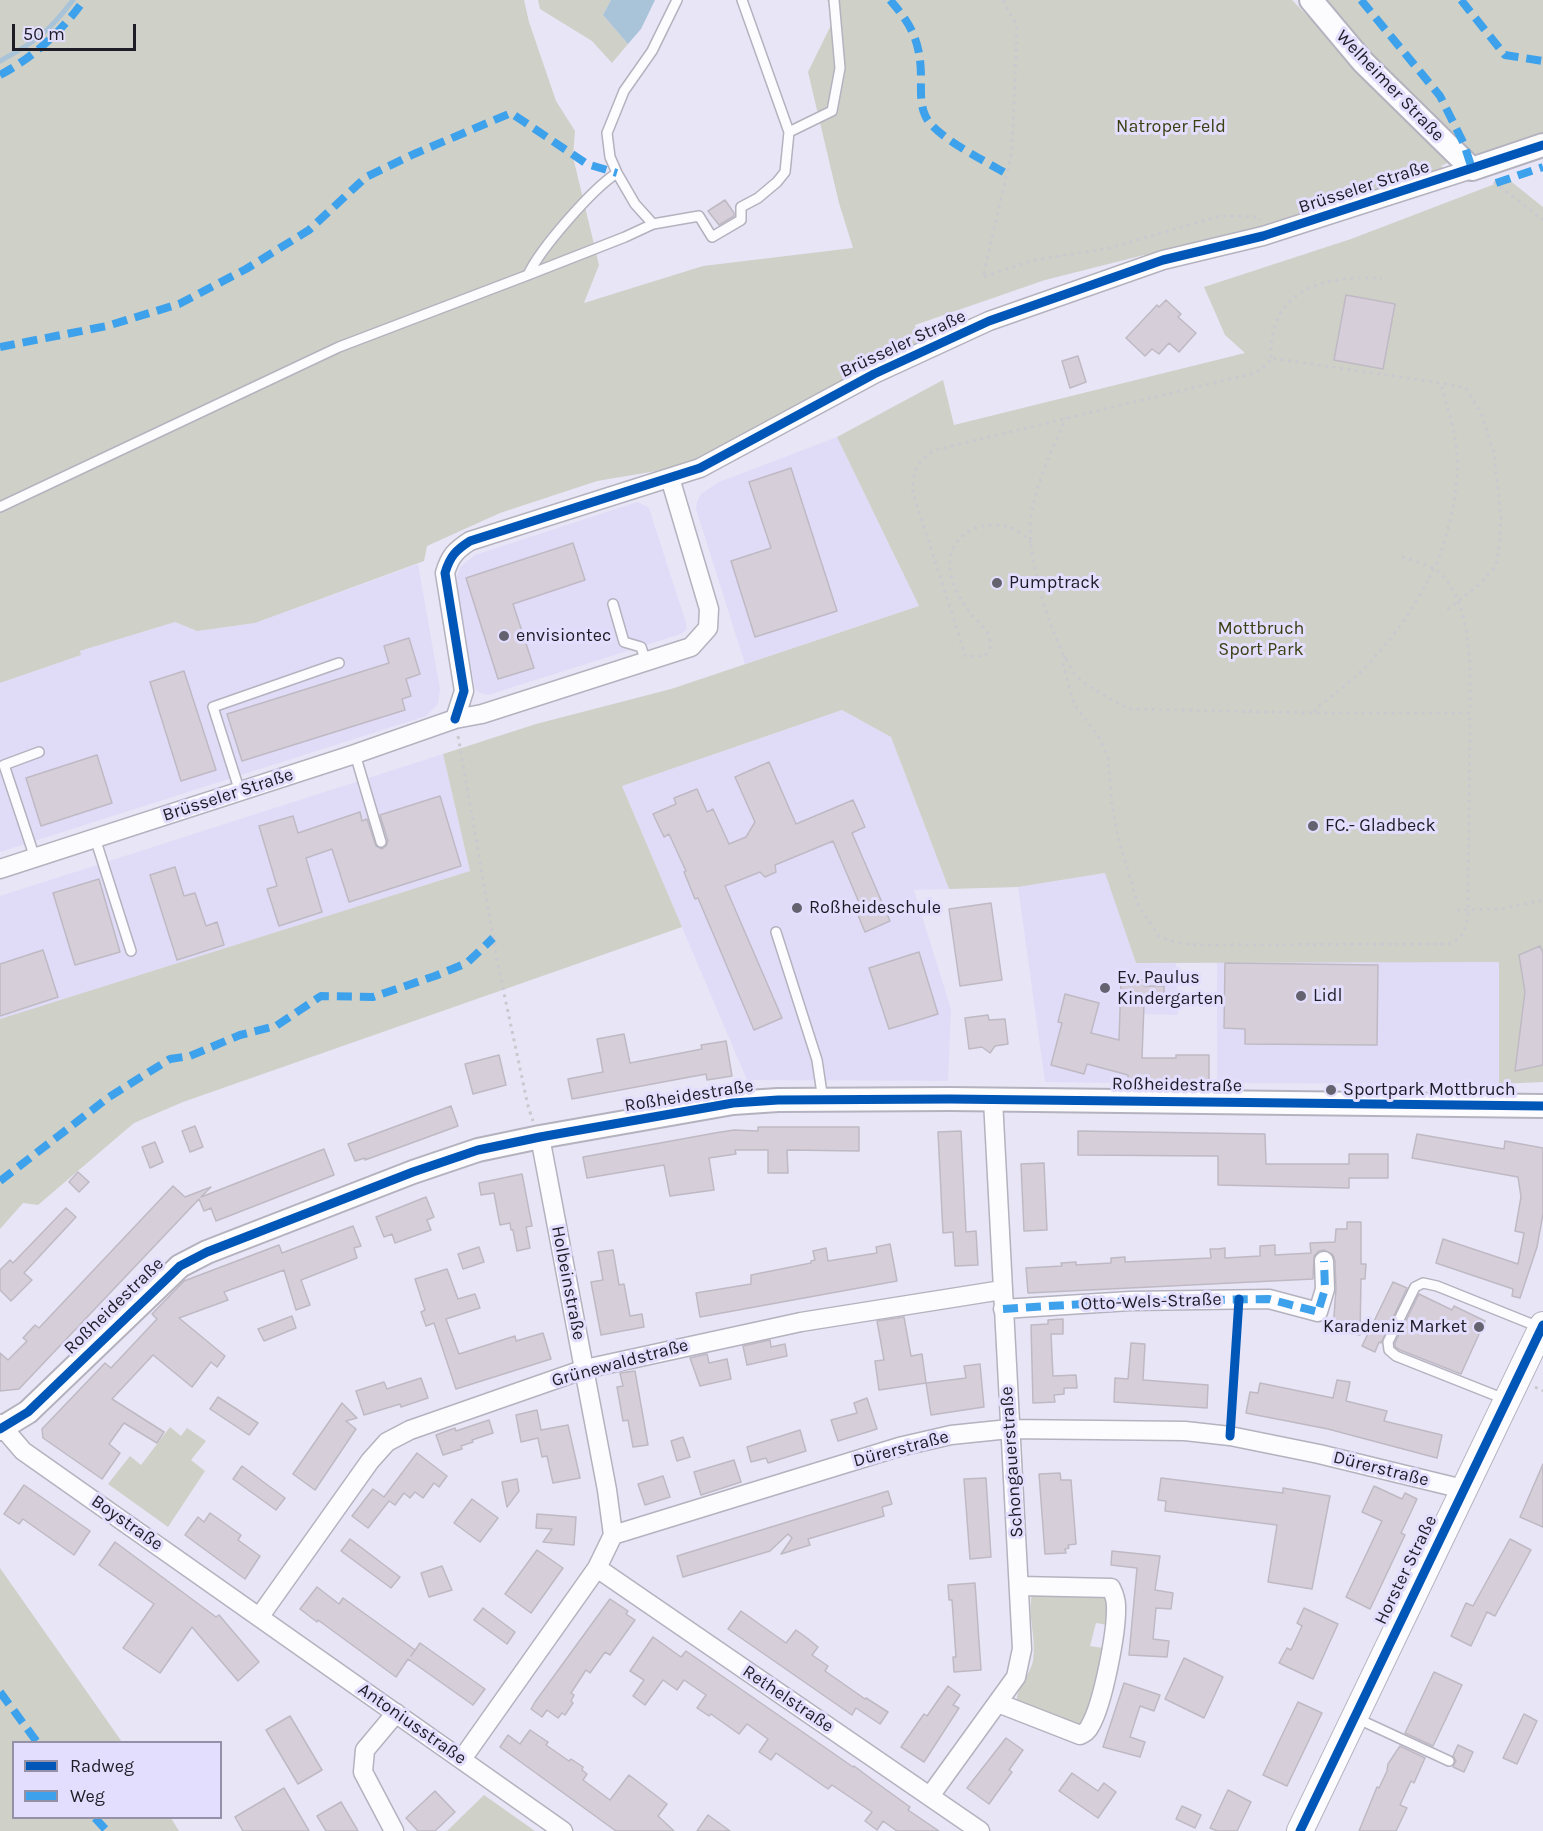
<!DOCTYPE html>
<meta charset="utf-8">
<style>
body{margin:0}
#map{position:relative;width:1543px;height:1831px;overflow:hidden;background:#e8e5f6;font-family:Karla,sans-serif}
canvas{display:block}
.legend{position:absolute;left:12px;top:1741px;width:210px;height:78px;box-sizing:border-box;background:#e3defd;border:2px solid #9490a7;margin:0;padding:8px 10px;list-style:none;font-size:18px;color:#1e1c27}
.legend li{display:flex;align-items:center;gap:12px;height:30px}
.legend b{width:30px;border:2px solid #9490a7}
.scale{position:absolute;left:12px;top:24px;width:124px;height:27px;box-sizing:border-box;border:3px solid #1e1c27;border-top:0;padding-left:8px;font-size:18px;line-height:21px;white-space:nowrap;color:#1e1c27;-webkit-text-stroke:4px #e3defd;paint-order:stroke}
</style>
<div id="map">
<canvas width="1543" height="1831"></canvas>
<ul class="legend">
<li><b style="height:8px;background:#0057b8"></b>Radweg</li>
<li><b style="height:8px;background:#3da2eb"></b>Weg</li>
</ul>
<div class="scale">50 m</div>
</div>
<script>
const g = document.querySelector('canvas').getContext('2d');
g.lineJoin = 'round';
function paint(path, color) { g.fillStyle = color; g.fill(path, 'evenodd'); }
function strokePath(path, color, width, dash) { g.strokeStyle = color; g.lineWidth = width; g.lineCap = dash ? 'butt' : 'round'; g.setLineDash(dash || []); g.stroke(path); }
function drawText(font, color, halo, rows, align = 'center') {
  g.font = font + ' Karla,sans-serif'; g.lineWidth = 6; g.setLineDash([]); g.textBaseline = 'middle'; g.strokeStyle = halo; g.fillStyle = color; for (const [text, x, y, turn = 0] of rows) {
    g.save(); g.translate(x, y); g.rotate((+turn || 0) * Math.PI / 180); g.textAlign = isNaN(turn) ? turn : align; if (halo) g.strokeText(text, 0, 0); g.fillText(text, 0, 0); g.restore();
  }
}
paint(new Path2D(`
 M837,437L919,606L745,664L696,509L697,502L701,494L719,482Z
 M637,502L648,507L650,511L686,623L687,629L681,634L488,695L480,693L475,689L458,593L457,577L460,567L475,555Z
 M418,564L440,689L438,704L426,716L0,852V683L80,655V651L175,622L197,631L255,623Z
 M842,710L891,737L949,889L914,890L951,1009L948,1081L747,1080L622,786Z
 M443,754L470,871L0,1019V896Z
 M1106,873L1136,963L1176,962L1178,1015L1143,1014L1142,1058H1128V1083L1045,1082L1018,887Z
 M1217,961L1499,962V1084L1217,1083Z`), '#e0dcf8');
paint(new Path2D(`
 M0,0H524L529,22L556,101L575,131L573,157L599,265L584,303L703,266L853,248L839,203L808,72L836,15L827,0H1292L1449,162L1441,166L1452,175L1325,214L1146,257L1144,255L1045,280L915,325L920,345L686,466L597,481L500,513L427,546L424,561L255,623L197,631L175,622L80,651L81,655L0,683Z
 M538,0H611L603,15L628,44L612,63L592,41L540,9Z
 M1313,0H1543V141L1471,166Z
 M1508,179L1543,207V1082L1499,1084V962L1136,963L1105,873L1018,887L949,889L891,737L842,710L622,786L682,927L183,1102L134,1123L38,1205L23,1203L0,1229V1019L470,871L443,754L536,724L671,689L919,606L837,437L943,380L954,425L1245,353L1225,335L1204,287L1351,239Z
 M170,1427L181,1436L187,1428L206,1441L191,1460L205,1471L168,1527L108,1484L130,1456L141,1465Z
 M0,1568L122,1742H14V1818H171L179,1831H0Z
 M1032,1594L1102,1595L1108,1600V1625L1096,1623L1090,1646L1103,1648L1091,1706L1081,1724L1078,1726L1017,1700C1016,1690 1030,1674 1033,1661C1037,1639 1027,1615 1032,1594Z
 M484,1795L535,1831H447Z`), '#cfd0c8');
paint(new Path2D(`
 M611,0H655L641,29L628,44L603,15Z`), '#a9c3d8');
strokePath(new Path2D(`
 M0,61C35,42 49,32 73,0`), '#a9c3d8', 5);
const building = new Path2D(`
 M725,200L734,213V216L719,225L708,211Z
 M1346,295L1395,304L1383,369L1334,360Z
 M1166,300L1181,314L1178,317L1196,333L1179,352L1169,343L1159,354L1152,349L1145,356L1126,338L1157,305L1159,307Z
 M1078,356L1086,382L1070,388L1062,361Z
 M791,468L837,611L755,637L731,561L771,548L749,482Z
 M573,543L585,580L513,604L534,668L498,679L466,578Z
 M409,638L420,674L406,679L411,696L402,699L405,710L242,761L227,714L389,663L384,646Z
 M184,671L216,770L181,781L150,682Z
 M97,755L112,803L41,826L26,778Z
 M769,762L796,824L853,800L865,827L852,833L890,921L865,932L858,915L863,912L833,841L775,865L776,872L765,877L760,872L725,886L782,1018L754,1030L698,898L695,899L684,872L686,871L669,834L664,837L653,814L676,804L674,798L697,789L707,812L713,809L729,844L746,837L755,822L735,777Z
 M440,796L461,866L349,902L332,849L306,858L322,912L279,926L267,889L277,886L259,826L293,816L298,833L360,812L362,821L367,819L376,846L382,849L386,846L388,841L380,815Z
 M175,867L184,896L195,893L206,926L217,922L224,945L177,960L150,875Z
 M99,879L120,952L75,965L53,893Z
 M991,903L1002,980L960,986L949,909Z
 M1540,946L1543,953V1065L1515,1071L1525,992L1519,955Z
 M43,950L58,997L0,1016V964Z
 M919,952L938,1014L889,1029L869,968Z
 M1225,963L1378,965L1377,1045L1245,1044V1029L1224,1028Z
 M1121,979L1144,980V986H1164V1005L1144,1004L1142,1058H1176V1055H1209V1083H1128V1075L1087,1064L1084,1074L1051,1065L1062,1023L1058,1022L1065,994L1099,1003L1091,1033L1119,1040Z
 M988,1015L989,1020L1005,1019L1008,1044L995,1046L990,1053L982,1047L969,1049L965,1018Z
 M624,1034L630,1063L702,1049L701,1045L726,1041L732,1076L707,1080L706,1074L572,1099L568,1079L603,1072L597,1039Z
 M499,1055L506,1085L473,1094L465,1064Z
 M451,1106L458,1126L365,1160V1158L355,1161L348,1144Z
 M195,1126L203,1147L190,1152L182,1131Z
 M758,1127H859V1151L787,1150L788,1173H768V1150H735L736,1154L709,1158L714,1190L670,1196L664,1165L587,1178L583,1157L715,1133L734,1130L758,1131Z
 M961,1131L966,1232L976,1231L978,1265L955,1266L953,1232L943,1233L938,1132Z
 M1078,1131L1265,1134L1266,1164H1349V1154H1388V1178H1349V1188L1218,1185V1156L1078,1155Z
 M1417,1134L1504,1149L1505,1141L1543,1148V1214L1537,1247L1520,1298L1512,1296L1513,1289L1436,1263L1443,1239L1518,1264L1524,1233L1515,1231L1521,1197L1518,1177L1412,1158Z
 M155,1142L163,1162L150,1168L142,1147Z
 M324,1149L334,1175L216,1221L211,1208L204,1211L199,1199L19,1389L0,1391V1353L8,1360L27,1341L23,1338L35,1325L39,1328L173,1186L185,1197L211,1187L201,1197Z
 M1044,1163L1047,1230L1024,1231L1021,1164Z
 M78,1172L89,1182L79,1192L69,1182Z
 M522,1174L532,1226L526,1227L530,1248L517,1251L513,1230H511L510,1223L500,1225L494,1193L481,1195L479,1183Z
 M426,1197L434,1217L427,1220L431,1230L395,1243L392,1234L384,1237L376,1217Z
 M66,1208L76,1217L24,1273L32,1280L11,1301L0,1290V1270L10,1260L13,1263Z
 M1347,1222H1361V1264H1366L1365,1279H1361L1360,1335L1333,1330L1336,1289L1335,1261L1333,1255L1324,1250L1319,1251L1314,1256L1313,1279L1028,1293L1026,1268L1062,1266L1061,1263L1076,1262V1265L1111,1263V1258L1125,1257V1262L1211,1258L1210,1249H1218L1225,1248V1258L1260,1256V1246L1275,1245V1255L1311,1253L1310,1243L1335,1242L1336,1229H1347Z
 M353,1226L361,1246L354,1248L357,1258L301,1280L310,1305L296,1310L284,1270L224,1292L228,1300L179,1318L225,1356L217,1367L211,1362L192,1387L153,1355L112,1399L164,1432L157,1443L124,1423L109,1444L120,1453L102,1479L43,1438L42,1429L105,1363L111,1368L157,1319L152,1314L184,1281L279,1245L282,1253Z
 M890,1244L897,1281L700,1317L696,1293L751,1284V1275L811,1263V1261L815,1260L813,1251L826,1248L828,1261L877,1253L876,1247Z
 M479,1247L484,1262L463,1269L458,1254Z
 M613,1250L619,1285L624,1284L630,1316L642,1314L644,1327L601,1335L591,1282L603,1280L598,1252Z
 M447,1269L458,1299L475,1294L480,1308L446,1319L459,1354L515,1336L516,1341L543,1333L551,1359L456,1389L434,1323L426,1326L421,1312L425,1310L415,1279Z
 M1393,1282L1407,1288L1381,1343L1379,1342L1375,1352L1362,1346Z
 M1419,1294L1452,1310L1454,1306L1485,1321L1461,1374L1400,1350L1395,1347V1343Z
 M292,1316L296,1328L264,1341L258,1329Z
 M904,1317L911,1356L922,1354L926,1383L879,1390L875,1361L884,1360L877,1321Z
 M1063,1319V1334H1051L1053,1376L1076,1375L1077,1388H1064V1394L1054,1395L1055,1402L1033,1403L1031,1325L1048,1324V1320Z
 M770,1340L771,1347L785,1344L787,1356L747,1365L743,1346Z
 M1131,1343L1145,1344L1143,1380L1208,1385L1207,1408L1114,1402L1115,1378L1128,1379Z
 M707,1354L709,1363L727,1359L731,1379L700,1386L690,1358Z
 M980,1364L984,1407L931,1415L926,1383L966,1378L964,1366Z
 M635,1371L648,1445L633,1447L628,1420L623,1421L617,1387L623,1386L620,1373Z
 M421,1378L428,1398L401,1407L400,1404L364,1415L356,1391L384,1382L387,1389Z
 M1337,1380L1350,1382L1346,1401L1387,1411L1384,1421L1442,1435L1437,1458L1328,1429L1246,1413L1250,1392L1258,1393L1260,1383L1333,1398Z
 M218,1397L258,1423L249,1435L210,1409Z
 M867,1398L877,1429L838,1441L831,1420L857,1413L854,1403Z
 M342,1403L357,1418L346,1421L356,1429L315,1490L293,1474Z
 M537,1410L541,1430L568,1425L580,1478L553,1483L547,1456L542,1457L538,1438L521,1442L516,1415Z
 M489,1420L493,1433L472,1440L473,1442L461,1446L462,1449L443,1455L436,1435L455,1428L456,1431Z
 M800,1430L806,1451L768,1463L766,1458L751,1462L747,1447Z
 M683,1437L690,1457L677,1461L671,1441Z
 M417,1453L447,1476L439,1487L434,1483L423,1498L415,1492L410,1498L404,1493L395,1505L389,1501L368,1528L352,1516L373,1489L384,1497Z
 M734,1460L741,1482L701,1495L694,1472Z
 M1543,1464V1527L1520,1517Z
 M242,1466L285,1498L276,1510L233,1479Z
 M1060,1473L1061,1480H1071L1076,1544L1068,1545L1069,1548L1065,1549L1066,1553L1045,1554L1039,1474Z
 M663,1476L670,1497L645,1505L638,1484Z
 M986,1478L991,1557L970,1559L964,1479Z
 M1161,1478L1283,1493V1488L1330,1496L1312,1589L1268,1582L1277,1525L1165,1511L1166,1501L1158,1500Z
 M517,1479L519,1491L507,1507L502,1482Z
 M24,1485L90,1531L74,1555L23,1519L19,1524L4,1514Z
 M1374,1486L1402,1499L1405,1493L1417,1499L1401,1533L1405,1535L1370,1609L1346,1597L1382,1521L1362,1512Z
 M888,1491L892,1504L882,1507L884,1516L808,1539L810,1545L781,1554L792,1538L788,1534L770,1551L683,1577L677,1556Z
 M472,1499L498,1518L480,1542L454,1523Z
 M210,1513L241,1535L238,1540L260,1556L245,1579L185,1535L198,1517L204,1522Z
 M537,1514L576,1517L574,1545L543,1542L552,1529L536,1528Z
 M350,1539L400,1577L391,1588L341,1551Z
 M1510,1539L1531,1550L1495,1616L1487,1612L1471,1646L1451,1636L1466,1603L1473,1606Z
 M115,1542L216,1617L219,1615L259,1662L238,1681L192,1627L160,1673L123,1648L154,1604L99,1565Z
 M537,1550L563,1568L531,1613L505,1594Z
 M1112,1551L1160,1556L1155,1590L1173,1593L1171,1609L1156,1608L1153,1639L1169,1641L1167,1657L1129,1655L1137,1568L1111,1565Z
 M442,1566L452,1590L429,1597L421,1573Z
 M975,1583L981,1670L954,1672L953,1657H956L952,1600H949L948,1585Z
 M317,1587L339,1604L343,1598L415,1650L411,1656L420,1643L485,1689L473,1705L408,1659L396,1677L318,1620L317,1622L300,1609Z
 M610,1599L628,1611L626,1614L635,1620L610,1655L605,1652L590,1673L586,1670L571,1693L574,1695L571,1701L573,1703L565,1715L562,1713L558,1718L547,1710L542,1717L531,1709L535,1702Z
 M483,1608L515,1632L507,1644L474,1620Z
 M1304,1608L1338,1624L1313,1679L1279,1663L1287,1648L1291,1650L1302,1626L1297,1623Z
 M741,1611L786,1643L796,1630L807,1638L818,1647L812,1655L828,1666L825,1671L865,1699L866,1698L888,1712L880,1724L856,1708L852,1715L728,1629Z
 M653,1637L681,1657L686,1651L853,1767L854,1766L870,1778L910,1807L908,1810L939,1831H897L883,1821L877,1830L865,1821L872,1812L832,1785L828,1789L776,1753L771,1760L759,1752L768,1739L757,1731L747,1724L739,1734L711,1714L709,1716L697,1708L706,1695L684,1680L677,1690L663,1680L645,1705L633,1696L644,1680L630,1671Z
 M1184,1658L1223,1677L1204,1718L1165,1699Z
 M1434,1672L1462,1685L1433,1746L1405,1733Z
 M1124,1683L1160,1695L1154,1711L1140,1706L1130,1737L1145,1742L1140,1757L1103,1747Z
 M948,1686L960,1695L953,1705L959,1708L924,1762L901,1747L924,1714L927,1716Z
 M1298,1702L1322,1713L1287,1786L1263,1775Z
 M1524,1714L1537,1721L1517,1764L1503,1758Z
 M290,1716L322,1770L298,1784L266,1730Z
 M530,1730L548,1742L546,1745L569,1761L571,1759L583,1767L582,1770L587,1774L583,1780L610,1800L629,1775L667,1804L658,1816L674,1831H616L500,1747L508,1735L520,1744Z
 M1006,1738L1023,1750L1009,1770L1012,1772L989,1804L967,1788Z
 M1458,1745L1473,1752L1464,1772L1453,1767L1456,1761L1453,1756Z
 M1400,1746L1425,1758L1414,1783L1411,1781L1400,1805L1407,1808L1396,1831H1359L1377,1787L1379,1788L1387,1771L1388,1764Z
 M1072,1773L1098,1791L1104,1783L1116,1792L1098,1818L1059,1791Z
 M284,1788L309,1831H243L235,1817Z
 M1228,1790L1251,1802L1237,1831H1217L1210,1828Z
 M435,1791L455,1812L435,1831H418L406,1818Z
 M341,1802L358,1831H326L317,1816Z
 M1182,1806L1201,1815L1195,1828L1176,1819Z
 M708,1815L730,1831H697Z`);
paint(building, '#d6cfda');
strokePath(building, '#bfb9c4', 1.5);
const service = new Path2D(`
 M789,132L832,111L840,68L834,0
 M653,224L635,204L617,173L610,157L607,133L624,91L652,51L677,0
 M528,275C540,249 592,189 617,173
 M0,507L339,347L528,275L625,237L653,224L699,216L712,237L741,220V207L758,198L777,182L785,172L789,132L742,0
 M613,604L624,642L641,647L646,662
 M355,754L381,842
 M240,792L213,707L339,663
 M95,838L131,951
 M35,858L4,765L39,752
 M776,932L817,1060L823,1100
 M1507,1400L1396,1356L1389,1350L1388,1342L1415,1287L1423,1283L1437,1286L1539,1327
 M1356,1718L1449,1761`);
const minor = new Path2D(`
 M455,719L464,691L445,573C450,556 456,550 470,541L700,468L874,374L989,321L1163,260L1263,236L1472,169
 M0,869L355,754L455,719L482,714L691,647L708,628L709,609L670,478
 M540,1137L607,1490L613,1535
 M1003,1309L1130,1301L1269,1299L1318,1312L1325,1289L1324,1261
 M0,1424L23,1451L563,1831
 M597,1568L980,1831
 M260,1616L370,1461L387,1442L410,1430L585,1369L801,1322L1002,1290
 M998,1703L1080,1735C1084,1733 1088,1731 1090,1726C1103,1704 1117,1631 1116,1606C1116,1599 1114,1594 1111,1588L1020,1586
 M462,1759L597,1568L613,1535L899,1447L951,1435L1009,1429L1185,1431L1230,1436L1319,1454L1463,1489
 M930,1796L1016,1677L1022,1649L993,1100
 M394,1831L363,1772L365,1750L396,1713`);
const tertiary = new Path2D(`
 M1311,0L1363,62L1472,169L1543,145
 M0,1429L28,1412L180,1266L207,1252L413,1172L478,1150L540,1137L733,1103L778,1100L950,1099L1543,1106`);
const secondary = new Path2D(`
 M1300,1831L1543,1325`);
strokePath(service, '#b4b2be', 12);
strokePath(minor, '#b4b2be', 21);
strokePath(tertiary, '#b4b2be', 26);
strokePath(secondary, '#b4b2be', 28);
strokePath(new Path2D(`
 M1003,0L1017,26L1012,151L983,277L1034,260L1106,249L1220,216L1259,217L1260,220
 M1494,182L1543,220
 M1271,358C1269,289 1323,275 1382,278
 M1031,543C1008,511 950,524 950,563C949,581 960,600 971,614C977,621 988,629 990,640C992,646 988,652 984,656L966,657L913,493C912,472 917,461 935,450L1255,373L1267,365L1271,358L1441,383L1466,388L1481,413L1494,453L1501,518L1499,548L1496,566L1480,584L1447,610
 M1402,557C1414,561 1432,565 1441,574C1473,606 1470,671 1470,713
 M1439,558C1452,520 1462,478 1455,438C1452,420 1445,402 1441,384
 M1065,656L1063,664L1074,704L1100,739L1108,758L1112,805L1118,837L1138,905L1159,936L1168,940L1184,944L1201,945L1448,944C1465,939 1467,926 1468,910L1470,713H1315L1129,709C1113,700 1087,688 1075,674C1052,643 1025,556 1031,517C1036,483 1052,449 1066,418
 M1315,712V709C1329,698 1343,688 1356,676C1385,649 1411,614 1429,578
 M458,736L497,960L528,1106L533,1121
 M1457,910L1501,909L1543,900
 M1535,1387L1543,1391`), '#cbc9cf', 3, [3, 4.5]);
strokePath(service, '#fcfbfe', 9);
strokePath(minor, '#fcfbfe', 18);
strokePath(tertiary, '#fcfbfe', 22);
strokePath(secondary, '#fcfbfe', 26);
strokePath(new Path2D(`
 M1429,578L1439,558`), '#cbc9cf', 3, [3, 4.5]);
strokePath(new Path2D(`
 M890,0C913,26 921,44 921,79C921,90 920,104 925,115C933,136 987,162 1007,174
 M1361,0L1440,96L1464,144L1472,169
 M1461,0L1505,55L1543,61
 M0,75C34,57 62,31 84,0
 M1496,183L1543,167
 M0,347L107,326L179,304L246,269L309,230L366,177L414,154L511,113L587,164L617,173
 M0,1181L109,1097L170,1059L190,1056L240,1035L276,1026L321,996L373,997L435,976L467,963L493,938
 M1003,1309L1130,1301L1269,1299L1318,1312L1325,1289L1324,1261
 M0,1692L37,1742
 M95,1818L107,1831`), '#3da2eb', 8, [15, 8]);
strokePath(new Path2D(`
 M455,719L464,691L445,573C450,556 456,550 470,541L700,468L874,374L989,321L1163,260L1263,236L1543,145
 M0,1429L28,1412L180,1266L207,1252L413,1172L478,1150L540,1137L733,1103L778,1100L950,1099L1543,1106
 M1230,1436L1239,1299
 M1300,1831L1543,1325`), '#0057b8', 9);
for (const [x, y, r, color] of [
 [997,583,6,"#65626f"],
 [504,636,6,"#65626f"],
 [1313,826,6,"#65626f"],
 [797,908,6,"#65626f"],
 [1105,988,6,"#65626f"],
 [1301,996,6,"#65626f"],
 [1331,1090,6,"#65626f"],
 [1479,1327,6,"#65626f"]
]) { const dot = new Path2D(); dot.arc(x, y, r, 0, 2 * Math.PI); g.fillStyle = color; g.fill(dot); strokePath(dot, '#e3defd', 2); }
drawText('18px', '#1e1c27', '#e3defd', [
 ["Welheimer Straße",1390,86,46],
 ["Brüsseler Straße",1364,187,-18],
 ["Brüsseler Straße",903,344,-25],
 ["Brüsseler Straße",228,795,-18],
 ["Roßheidestraße",1177,1085,1],
 ["Roßheidestraße",689,1096,-9],
 ["Holbeinstraße",568,1283,79],
 ["Otto-Wels-Straße",1151,1302,-2],
 ["Roßheidestraße",114,1306,-44],
 ["Grünewaldstraße",620,1363,-15],
 ["Dürerstraße",901,1449,-15],
 ["Schongauerstraße",1012,1462,-94],
 ["Dürerstraße",1381,1469,14],
 ["Boystraße",127,1523,35],
 ["Horster Straße",1406,1570,-64],
 ["Rethelstraße",788,1699,34],
 ["Antoniusstraße",412,1724,35]
]);
drawText('18px', '#3b3f11', '#e3defd', [
 ["Natroper Feld",1171,127],
 ["Mottbruch",1261,629],
 ["Sport Park",1261,650]
]);
drawText('18px', '#1e1c27', '#e3defd', [
 ["Pumptrack",1009,583],
 ["envisiontec",516,636],
 ["FC.- Gladbeck",1325,826],
 ["Roßheideschule",809,908],
 ["Ev. Paulus",1117,978],
 ["Kindergarten",1117,999],
 ["Lidl",1313,996],
 ["Sportpark Mottbruch",1343,1090],
 ["Karadeniz Market",1467,1327,"right"]
], 'left');
</script>
